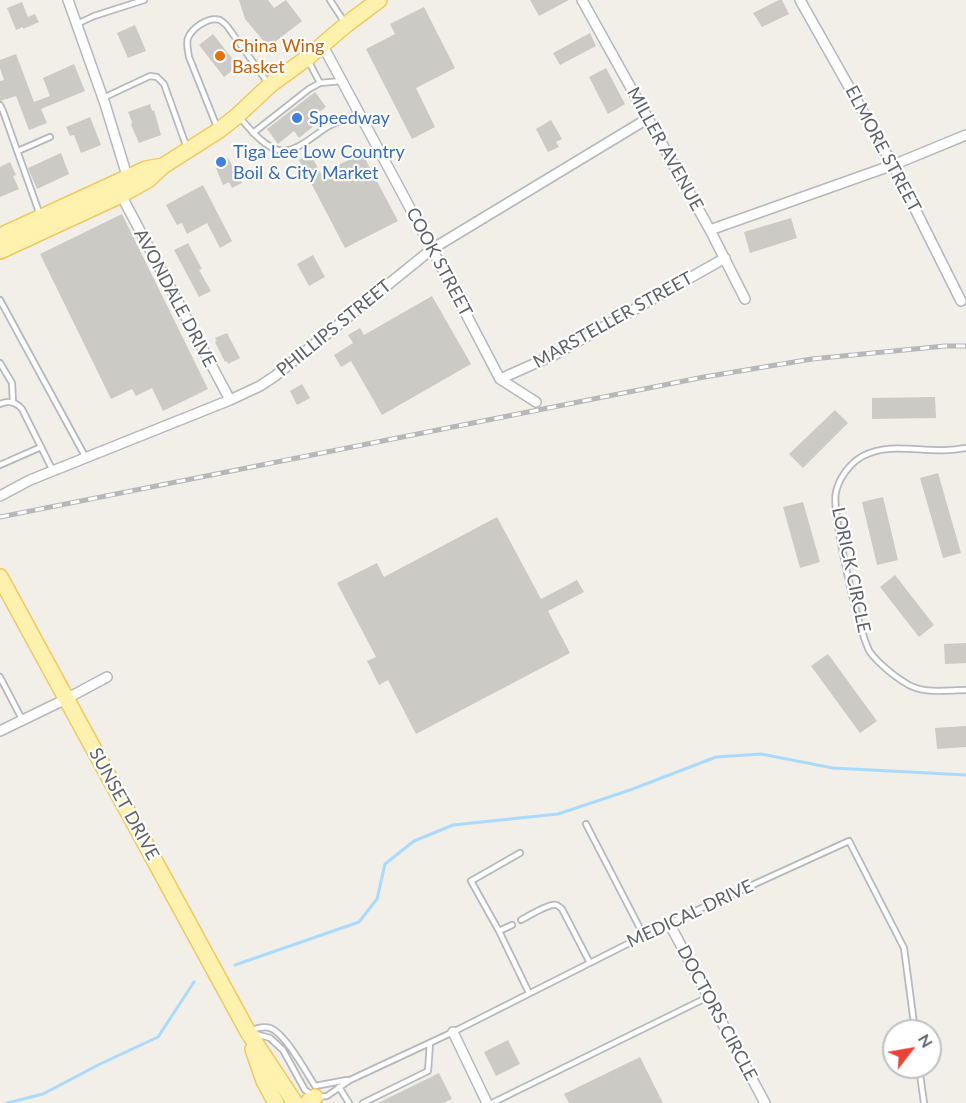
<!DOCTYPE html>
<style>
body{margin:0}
#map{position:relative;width:966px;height:1103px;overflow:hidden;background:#f1efe8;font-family:Lato,sans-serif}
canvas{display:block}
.north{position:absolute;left:882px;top:1019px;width:60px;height:60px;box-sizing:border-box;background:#fff;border:2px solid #bfc1c3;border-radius:50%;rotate:59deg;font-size:16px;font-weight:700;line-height:24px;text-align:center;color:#5f6368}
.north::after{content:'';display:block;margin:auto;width:21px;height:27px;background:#ea4335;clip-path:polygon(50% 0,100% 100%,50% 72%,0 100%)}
</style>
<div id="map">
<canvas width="966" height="1103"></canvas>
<div class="north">N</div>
</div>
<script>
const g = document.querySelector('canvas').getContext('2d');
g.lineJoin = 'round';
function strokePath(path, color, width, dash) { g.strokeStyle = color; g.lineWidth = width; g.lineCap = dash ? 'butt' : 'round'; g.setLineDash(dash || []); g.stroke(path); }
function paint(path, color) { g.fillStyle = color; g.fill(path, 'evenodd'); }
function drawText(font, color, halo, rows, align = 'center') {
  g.font = font + ' Lato,sans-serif'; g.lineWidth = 4.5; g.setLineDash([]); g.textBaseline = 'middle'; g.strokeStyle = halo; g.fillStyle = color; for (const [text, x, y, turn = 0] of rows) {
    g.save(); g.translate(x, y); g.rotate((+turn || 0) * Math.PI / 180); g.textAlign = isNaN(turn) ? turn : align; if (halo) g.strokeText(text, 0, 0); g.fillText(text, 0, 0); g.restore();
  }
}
strokePath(new Path2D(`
 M235,965L359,922L377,899L385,864L414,841L453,825L558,814L630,790L716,757L761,754L833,768L966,775
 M7,1103L43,1094L100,1064L158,1037L194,982`), '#aadaff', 3);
paint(new Path2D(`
 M239,0H268L274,8L286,0L302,21L271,45L270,43L267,45L245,19Z
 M530,0H569L539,16Z
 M779,0H782L789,14L762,27L753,13Z
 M22,2L28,17L35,14L39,22L23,29V27L16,30L7,8Z
 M424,7L455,68L416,88L435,127L412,139L366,49L395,34L390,24Z
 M135,25L146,51L128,58L117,33Z
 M590,33L596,46L560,65L553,53Z
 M213,34L238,66L224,77L199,45Z
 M16,54L34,102L50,96L43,78L74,64L85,91L41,109L47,123L29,130L16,96L0,101V81L4,80L0,68V60Z
 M606,68L625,104L608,114L589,77Z
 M315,92L326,107L310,119L315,125L299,138L294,131L278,144L267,129Z
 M150,104L152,111L154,110L161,135L139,143L131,125L132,122L128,112Z
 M90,117L101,145L81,153L74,135L70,136L66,127Z
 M551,120L562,139L556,142L559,147L548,152L536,129Z
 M61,153L69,174L37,189L28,168Z
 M310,153L321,174L362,153L398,221L345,248L299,160Z
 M228,158L242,183L232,188L229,182L223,185L216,168H218L216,165Z
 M10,162L16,175L13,176L19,189L0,197V167Z
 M203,185L232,241L220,248L207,223L187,234L182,223L177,225L166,205Z
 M122,214L208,389L163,411L152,388L136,396L132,389L111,399L40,254Z
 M791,218L797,238L750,253L744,232Z
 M188,243L202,269L199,270L211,291L199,297L174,250Z
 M313,255L325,277L309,286L297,264Z
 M432,296L471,364L382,415L351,361L341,367L334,355L353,343L348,335L360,328L364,335Z
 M227,333L240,358L228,364L227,361L225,362L215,342L217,341L215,338Z
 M302,384L310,398L297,405L290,391Z
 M935,397L936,418L872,419V398Z
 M835,410L848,423L803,468L789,454Z
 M938,473L961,553L943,558L920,478Z
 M883,497L898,560L877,565L862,502Z
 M803,502L820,562L800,568L783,507Z
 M497,517L541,599L577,580L584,592L548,611L570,653L416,734L388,680L379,685L367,661L376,657L337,583L377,563L384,577Z
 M895,575L934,625L919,637L880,587Z
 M966,643V663L945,664L944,644Z
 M828,654L877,721L860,733L811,666Z
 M966,726V747L937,749L935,728Z
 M508,1040L520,1064L496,1076L484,1052Z
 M640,1057L663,1103H569L564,1094Z
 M439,1073L452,1099L443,1103H378Z`), '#cccac5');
const lane = new Path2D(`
 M330,0L345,23
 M77,24L94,16L144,0
 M309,62L320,83
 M103,98L150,76L157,77L164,84L187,148
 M0,105L3,111L40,215
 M240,118C250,129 261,143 275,149C294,157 314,134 329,126C339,121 349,117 360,114
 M217,127L189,57C188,50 186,44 188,38C192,28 209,16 220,20C220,20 227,25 227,26L268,83
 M253,133L309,89L320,83L342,81
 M18,151L50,137
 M0,300L86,458
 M0,363L12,383L13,402
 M0,404C9,400 16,402 22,409L53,471
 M966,448C960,449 954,450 948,450C919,452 889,442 863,456C850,463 839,478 836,492C831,511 859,634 870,652C877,662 894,676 904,682C922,695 946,690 966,690
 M0,465L41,447
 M0,677L23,721
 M586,824L644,936
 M520,853L471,881L499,931L529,993
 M521,920C529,916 544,906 553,905C558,904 558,906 562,909L590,963
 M499,931L512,925
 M251,1030C258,1028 264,1026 270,1028C285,1033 306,1072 315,1086L347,1080
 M255,1034L270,1038L283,1050L305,1090L315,1097L327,1096L350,1080L453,1032L669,923L849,841L904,948L915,1031
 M919,1067L924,1103
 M339,1087L349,1103
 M363,1103L428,1071L430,1043
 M492,1103L708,997`);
const street = new Path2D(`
 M68,0L105,104L128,179
 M582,0L710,230L745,299
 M800,0L893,165L961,301
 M322,44L432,249L500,379L536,402
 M121,195L230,400
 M710,230L893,165L966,135
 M500,379L554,355L725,258
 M0,496L30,480L230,400L260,386L275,376L432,249L647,119
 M0,731L66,699L107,677
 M669,923L765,1103
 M453,1032L487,1103`);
const primary = new Path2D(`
 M0,236L146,169L163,166
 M0,251L121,195L148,180L163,166L218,131L237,116L270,85L307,58L347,24L379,0
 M0,577L248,1032L295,1103
 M253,1049L264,1081L276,1103
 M308,1103L309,1101L315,1097`);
strokePath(lane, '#b5b8bc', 8);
strokePath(street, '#b5b8bc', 12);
strokePath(primary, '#f2c960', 18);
strokePath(lane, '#fff', 4.5);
strokePath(street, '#fff', 9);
strokePath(primary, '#fff2af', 15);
const rail = new Path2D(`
 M0,517L704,377L812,359L945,346H966`);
strokePath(rail, '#b6b7b8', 5);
strokePath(rail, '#fff', 3, [9]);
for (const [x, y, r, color] of [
 [220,56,6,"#e8710a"],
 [297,118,6,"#3f7fe0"],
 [221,162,6,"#3f7fe0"]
]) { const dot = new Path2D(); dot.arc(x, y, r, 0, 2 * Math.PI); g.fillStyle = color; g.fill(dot); strokePath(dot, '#fff', 2); }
drawText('18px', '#c56008', '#fff', [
 ["China Wing",232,46],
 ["Basket",232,67]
], 'left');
drawText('18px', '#366cbe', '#fff', [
 ["Speedway",309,118],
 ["Tiga Lee Low Country",233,152],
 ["Boil & City Market",233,173]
], 'left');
drawText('18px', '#5f6368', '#fff', [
 ["MILLER AVENUE",665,149,61],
 ["ELMORE STREET",883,149,62],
 ["COOK STREET",439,262,62],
 ["AVONDALE DRIVE",175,298,62],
 ["MARSTELLER STREET",613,320,-29],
 ["PHILLIPS STREET",334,328,-39],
 ["LORICK CIRCLE",851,570,78],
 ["SUNSET DRIVE",124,804,61],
 ["MEDICAL DRIVE",690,914,-25],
 ["DOCTORS CIRCLE",717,1013,62]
]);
</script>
